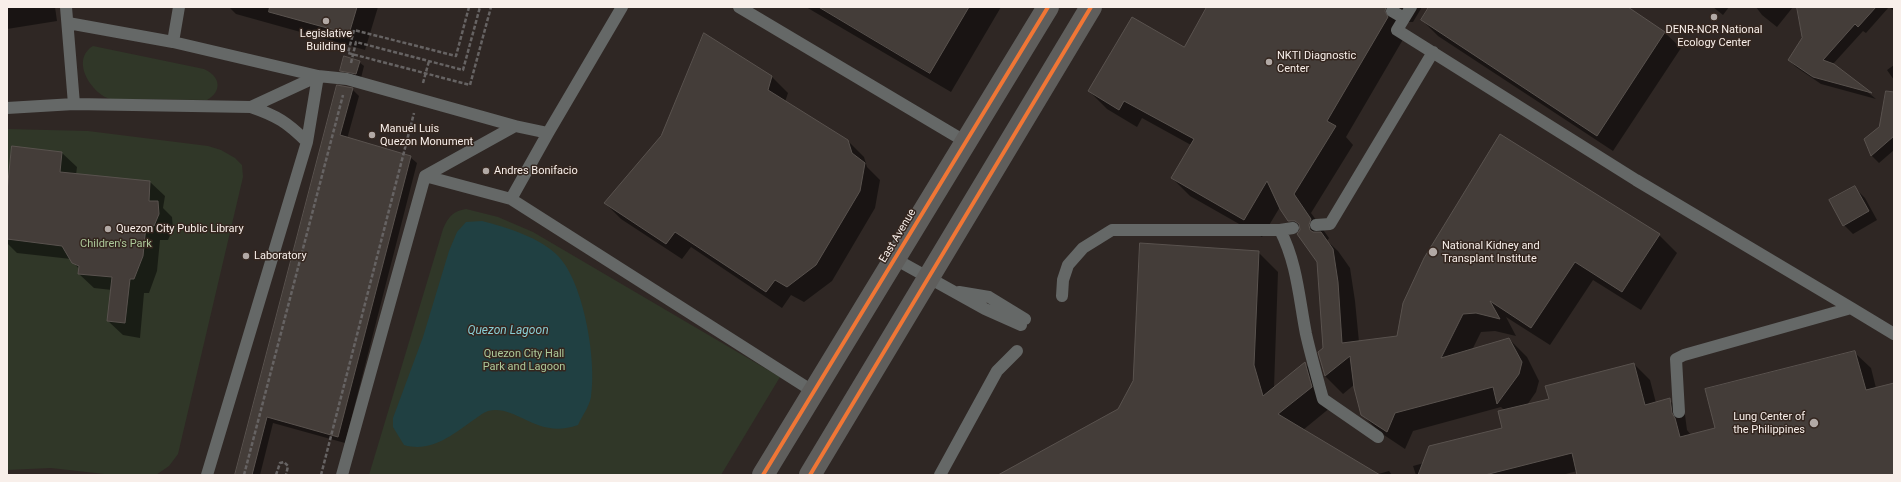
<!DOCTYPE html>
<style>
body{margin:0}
#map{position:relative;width:1901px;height:482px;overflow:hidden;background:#2f2724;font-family:Roboto,sans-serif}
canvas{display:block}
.frame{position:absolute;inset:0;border:8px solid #f8efea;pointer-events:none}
</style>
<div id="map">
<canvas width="1901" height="482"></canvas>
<div class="frame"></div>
</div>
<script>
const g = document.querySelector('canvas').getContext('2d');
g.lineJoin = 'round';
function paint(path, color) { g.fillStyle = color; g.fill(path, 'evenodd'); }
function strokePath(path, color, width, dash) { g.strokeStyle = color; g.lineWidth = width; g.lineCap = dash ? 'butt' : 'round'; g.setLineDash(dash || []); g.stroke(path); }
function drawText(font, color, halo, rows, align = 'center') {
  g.font = font + ' Roboto,sans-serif'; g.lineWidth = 3; g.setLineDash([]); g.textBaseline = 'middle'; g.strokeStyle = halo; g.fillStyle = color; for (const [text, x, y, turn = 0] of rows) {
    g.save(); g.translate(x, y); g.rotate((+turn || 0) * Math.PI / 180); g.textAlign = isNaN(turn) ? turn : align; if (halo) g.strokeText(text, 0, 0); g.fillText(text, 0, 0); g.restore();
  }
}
paint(new Path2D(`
 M93,46L204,69C220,76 223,91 207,100L110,99C91,93 70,60 93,46Z
 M7,129L88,131L208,146L221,150L235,158L242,165L243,177L178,454L169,466L156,475H113L51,468L7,470Z
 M466,209L498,217L533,232L780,377L721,475H369L443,229C448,217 453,211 466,209Z`), '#303728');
paint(new Path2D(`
 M482,221C506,227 542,238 559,257C584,284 597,361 591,397C589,407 582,416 578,425C536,440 517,404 488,411C482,413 477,418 472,421C452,435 431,453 404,445L393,427V418L423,337L449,251L457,232L466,222Z`), '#204042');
paint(new Path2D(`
 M7,7H55L57,21L7,29Z
 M229,7H378L365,50L236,14Z
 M806,7H1001L951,92Z
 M1209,7H1422L1413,22H1407L1403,26L1405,36L1346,137L1353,145L1311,213L1329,238L1327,241L1338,251L1350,268L1355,301L1359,342L1398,337L1404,304L1659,235L1677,253L1641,310L1593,280L1550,345L1506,317L1516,336L1495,331L1481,332L1472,350L1509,339L1527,357L1539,381L1536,392L1527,405L1550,400L1634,364L1650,380L1656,403L1669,400L1685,415L1687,430L1691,435L1717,428L1855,353L1871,368L1876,388L1894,384V475H1578L1577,471L1562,475H1416L1413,466L1424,463L1504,429L1505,411L1501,407L1413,431L1405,449L1381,433L1362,415L1355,384L1343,394L1325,376L1319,353L1324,349L1318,261L1300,232L1289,220L1280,207L1262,237L1190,196L1172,178L1191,145L1142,118L1137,127L1107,109L1089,91L1184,49Z
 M1430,7H1626L1664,32L1681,48L1613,151L1438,36L1422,20Z
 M1713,7H1729L1723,15Z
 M1756,7H1793L1777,27L1762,15Z
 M1798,7H1889L1866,33L1863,31L1833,64L1876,99L1821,84L1796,67L1789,60L1803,39Z
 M1889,7H1894V11Z
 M359,62L364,66L361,78L346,75L342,70Z
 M1894,65V80L1887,70Z
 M772,77L788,93L785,102L847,140L864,157L867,167L880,180L875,208L832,281L804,302L791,295L782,308L691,247L682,259L621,219L605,203Z
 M352,89L359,96L347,139L410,157L417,163L345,443L273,423L260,475H236Z
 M1894,111V150L1879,163L1872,156L1865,140L1880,128Z
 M13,147L62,153L77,167L76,175L150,182L165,196L163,208L172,217L173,229L168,240H160L157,271L149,293H144L140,338L123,335L108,321L112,290L94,288L79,274V269L71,259L17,253L7,243V200Z
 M1856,189L1865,198L1877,220L1853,234L1844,225Z
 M1258,252L1278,272L1274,388L1305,364L1325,383L1331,407L1303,430L1375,475L1389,471L1392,475H1002L1119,410Z`), '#0007');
const building = new Path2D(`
 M270,7H357L349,34L269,12Z
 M819,7H969L930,73Z
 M1207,7H1386L1385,11L1388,17L1327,121L1336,126L1294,194L1311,219L1309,225L1310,230L1313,232H1321L1333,249L1338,282L1342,343L1397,336L1403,303L1424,258L1500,134L1660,234L1622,292L1575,262L1531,328L1490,301L1500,319L1476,313L1463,314L1441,358L1509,338L1522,362L1519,374L1497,404L1493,387L1395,413L1387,432L1361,415L1354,388L1350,356L1325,376L1318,352L1323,348L1317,262L1297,234L1300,230L1299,224L1295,221H1288L1280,209L1267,181L1244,220L1171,178L1194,139L1124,101L1119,110L1088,91L1132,17L1184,47Z
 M1429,7H1628L1665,32L1597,136L1421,20Z
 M1797,7H1876L1858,27L1855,24L1823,60L1834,64L1872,93L1813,77L1788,60L1802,38Z
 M704,33L772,76L768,90L848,140L852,153L865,163L860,191L816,265L787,287L775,280L766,292L675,232L666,244L604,203L661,136Z
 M344,56L360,61L356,74L340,71Z
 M337,85L353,88L340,135L411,156L338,437L267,417L252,475H235Z
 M1886,91L1894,92V136L1871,156L1864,139L1879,127Z
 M12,146L62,152L60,172L150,181L149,201H158L159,214L154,226L146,225L143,256L134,279H130L125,323L107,321L112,277L78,274L79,266L72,263L62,246L7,239V192Z
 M1855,186L1869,211L1843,226L1829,200Z
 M1140,243L1259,251L1254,365L1263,396L1305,362L1312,387L1278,414L1380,475H998L1118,409L1133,381Z
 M1855,351L1866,390L1894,383V475H1577L1572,453L1485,475H1418L1429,446L1502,428L1498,411L1549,399L1545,386L1634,363L1645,405L1670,398L1672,413L1675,418L1680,437L1715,428L1705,389Z`);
paint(building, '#443d39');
strokePath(building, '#59524e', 1);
strokePath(new Path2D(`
 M469,7L456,56L354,30L348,53L470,85L491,7
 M351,63L356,42L463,70L480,7
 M423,83L429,61
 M244,475L343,95
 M276,475L280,463L284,462L288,466L286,475
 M321,475L414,113`), '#666363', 2.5, [4, 2]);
strokePath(new Path2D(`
 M66,7L74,104
 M739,7L966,142
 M1411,7L1397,30L1636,180L1851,308
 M1392,11L1404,18
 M68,23L173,42L318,76L347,79L515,126L548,133
 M173,42L179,7
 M251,107L318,76
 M7,108L74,104L251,107C277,116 287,122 307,142
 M425,176L511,199L814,392
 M511,199L548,133L622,7
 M1316,225L1330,224L1433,52
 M1280,230C1297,263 1299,298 1306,334C1311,356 1317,377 1323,399L1378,437
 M895,259L985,309L1021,325
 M959,292L989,297L1025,319
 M1062,296L1063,280L1068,265L1083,248L1112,230H1280L1293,228
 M1679,412L1676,359L1684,355L1851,308L1894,334
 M207,475L307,142L318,76
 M342,475L425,176L515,126
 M940,475L997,371L1017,351`), '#656867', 12);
strokePath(new Path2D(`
 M763,475L1048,7
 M810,475L1091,7`), '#5f5e5c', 22);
strokePath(new Path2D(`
 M763,475L1048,7
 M810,475L1091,7`), '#f07635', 4);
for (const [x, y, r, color] of [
 [1714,17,4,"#b2a9a5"],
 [326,21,4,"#b2a9a5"],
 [1269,62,4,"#b2a9a5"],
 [372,135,4,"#b2a9a5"],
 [486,171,4,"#b2a9a5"],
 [108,229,4,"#b2a9a5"],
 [1433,252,5,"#b2a9a5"],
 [246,256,4,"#b2a9a5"],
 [1814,423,5,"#b2a9a5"]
]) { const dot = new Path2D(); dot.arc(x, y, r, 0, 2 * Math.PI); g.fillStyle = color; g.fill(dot); strokePath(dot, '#34261f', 1.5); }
drawText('11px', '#f8efea', '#34261f', [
 ["DENR-NCR National",1714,30,"center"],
 ["Ecology Center",1714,43,"center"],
 ["Legislative",326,34,"center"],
 ["Building",326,47,"center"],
 ["NKTI Diagnostic",1277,56],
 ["Center",1277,69],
 ["Manuel Luis",380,129],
 ["Quezon Monument",380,142],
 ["Andres Bonifacio",494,171],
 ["Quezon City Public Library",116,229],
 ["National Kidney and",1442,246],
 ["Transplant Institute",1442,259],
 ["Laboratory",254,256],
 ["Lung Center of",1805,417,"right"],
 ["the Philippines",1805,430,"right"]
], 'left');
drawText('11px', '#f8efea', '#34261f', [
 ["East Avenue",898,236,-59]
]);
drawText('11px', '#acc899', '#34261f', [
 ["Children's Park",116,244],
 ["Quezon City Hall",524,354],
 ["Park and Lagoon",524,367]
]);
drawText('italic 12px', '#87cdd4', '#34261f', [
 ["Quezon Lagoon",508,331]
]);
</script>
